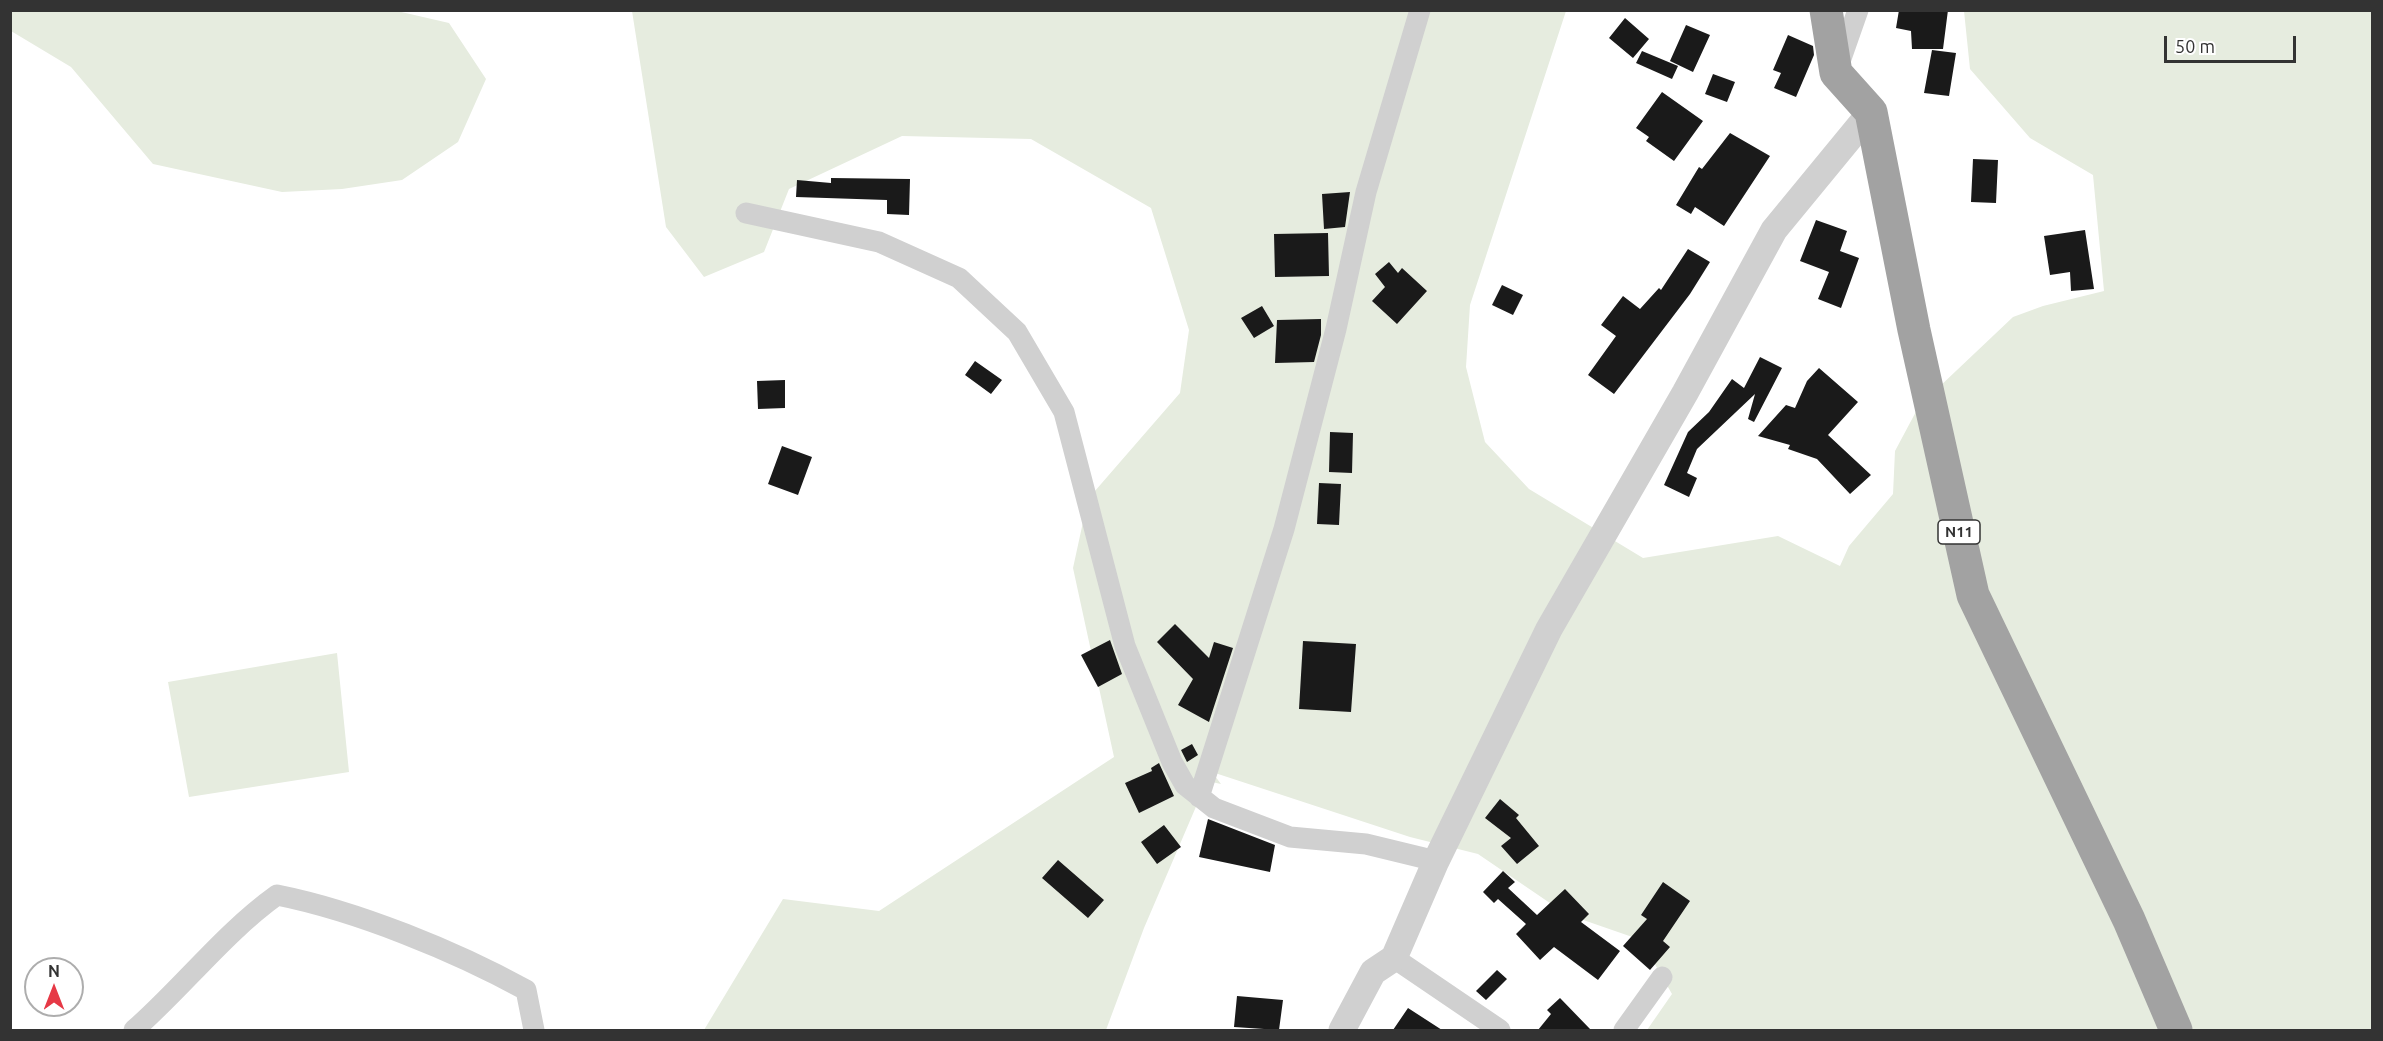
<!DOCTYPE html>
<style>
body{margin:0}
#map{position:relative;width:2383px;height:1041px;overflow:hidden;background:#fff;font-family:Ubuntu,sans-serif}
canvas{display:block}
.frame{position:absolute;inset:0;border:12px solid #333;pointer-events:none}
.north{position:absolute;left:24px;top:957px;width:60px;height:60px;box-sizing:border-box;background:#fff;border:2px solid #adadad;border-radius:50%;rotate:0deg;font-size:16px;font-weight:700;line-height:24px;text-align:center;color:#333}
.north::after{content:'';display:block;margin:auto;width:21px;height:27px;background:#e63946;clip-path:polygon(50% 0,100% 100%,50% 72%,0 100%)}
.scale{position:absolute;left:2164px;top:36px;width:132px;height:27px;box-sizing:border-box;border:3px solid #333;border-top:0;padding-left:8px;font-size:18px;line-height:21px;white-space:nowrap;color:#333;-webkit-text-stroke:4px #fff;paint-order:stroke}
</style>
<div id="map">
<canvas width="2383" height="1041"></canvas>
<div class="frame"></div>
<div class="north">N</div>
<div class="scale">50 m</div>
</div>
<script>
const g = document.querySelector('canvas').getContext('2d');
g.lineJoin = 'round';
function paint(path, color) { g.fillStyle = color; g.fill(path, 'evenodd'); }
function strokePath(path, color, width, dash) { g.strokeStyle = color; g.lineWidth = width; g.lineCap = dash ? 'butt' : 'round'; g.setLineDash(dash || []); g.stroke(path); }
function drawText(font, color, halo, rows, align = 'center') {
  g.font = font + ' Ubuntu,sans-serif'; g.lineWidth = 6; g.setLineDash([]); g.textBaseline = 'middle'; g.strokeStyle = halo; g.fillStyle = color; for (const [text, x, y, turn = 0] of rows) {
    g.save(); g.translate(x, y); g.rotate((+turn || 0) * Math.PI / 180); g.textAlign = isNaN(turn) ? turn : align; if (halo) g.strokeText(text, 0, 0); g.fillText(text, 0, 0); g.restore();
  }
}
paint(new Path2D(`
 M10,11H397L449,23L486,79L458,142L402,180L342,189L282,192L153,164L71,67L11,31Z
 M632,11H1566L1470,305L1466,367L1485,442L1529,489L1643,558L1778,536L1840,566L1849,546L1893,494L1895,451L1919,406L2013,317L2043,306L2104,291L2093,175L2030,138L1970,69L1964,11H2372V1030H1647L1672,994L1641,940L1566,914L1478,854L1410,837L1212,772L1221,784L1207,781L1144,928L1106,1030H704L783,899L879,911L1114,757L1073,568L1088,499L1180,393L1189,330L1151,208L1031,139L902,136L789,189L764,252L704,277L666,227Z
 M337,653L349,772L189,797L168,682Z`), '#e6ecdf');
paint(new Path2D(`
 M1899,10H1948L1943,49H1912L1911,31L1896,28Z
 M1625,18L1649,39L1633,58L1609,38Z
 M1686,25L1710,35L1693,72L1670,61Z
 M1788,35L1813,46L1814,55L1796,97L1774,88L1781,73L1773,70Z
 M1932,50L1956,53L1949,96L1924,93Z
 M1642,51L1678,66L1672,79L1636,63Z
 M1713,74L1735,82L1727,102L1705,94Z
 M1662,92L1703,121L1674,161L1646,141L1649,137L1636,128Z
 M1730,133L1770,156L1724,226L1695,207L1691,214L1676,205L1699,167L1702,169Z
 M1973,159L1998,160L1996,203L1971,202Z
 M831,178L910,179L909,215L887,214V200L796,197L797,180L831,183Z
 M1350,192L1345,227L1324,229L1322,194Z
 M1816,220L1847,231L1840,251L1859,258L1841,308L1818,299L1829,272L1800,261Z
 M2085,230L2094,289L2071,291L2070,272L2050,275L2044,236Z
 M1328,233L1329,276L1275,277L1274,234Z
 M1688,249L1710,262L1690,294L1614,394L1588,375L1616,336L1601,325L1623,296L1640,309L1659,288L1661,290Z
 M1389,262L1398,273L1402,268L1427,291L1397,324L1372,301L1385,287L1375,274Z
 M1502,285L1523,295L1513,315L1492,305Z
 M1262,306L1274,326L1254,338L1241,318Z
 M1321,319V335L1314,362L1275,363L1277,320Z
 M1760,357L1782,368L1754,422L1748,419L1755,394L1697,449L1687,473L1697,478L1689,497L1664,485L1688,432L1709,412L1732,379L1744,388Z
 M975,361L1002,380L991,394L965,375Z
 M1819,368L1858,402L1828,435L1871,475L1850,494L1817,459L1788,449L1790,445L1758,436L1786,405L1795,408L1807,381Z
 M785,380V408L758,409L757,381Z
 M1330,432L1353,433L1352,473L1329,472Z
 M782,446L812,457L798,495L768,484Z
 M1319,483L1341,484L1339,525L1317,524Z
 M1175,624L1209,658L1214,642L1233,648L1209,722L1178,705L1193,679L1157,642Z
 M1110,640L1122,674L1098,687L1081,655Z
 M1303,641L1356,644L1351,712L1299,709Z
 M1192,744L1198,755L1187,762L1181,750Z
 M1159,763L1174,796L1139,813L1125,783L1152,771L1151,768Z
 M1500,799L1519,815L1516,818L1539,846L1517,864L1501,846L1511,838L1485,818Z
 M1208,819L1275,845L1270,872L1199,857Z
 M1164,825L1181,847L1157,864L1141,842Z
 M1058,860L1104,900L1088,918L1042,878Z
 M1503,871L1515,882L1508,888L1537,915L1565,889L1589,914L1581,922L1620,951L1598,980L1554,947L1540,960L1516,934L1526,924L1498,899L1494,903L1483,892Z
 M1663,882L1690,901L1663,941L1670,947L1650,970L1623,946L1647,919L1641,915Z
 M1497,970L1507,979L1486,1000L1476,991Z
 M1237,996L1283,1000L1279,1030L1234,1027Z
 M1560,998L1591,1030H1538L1551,1014L1547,1010Z
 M1408,1008L1442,1030H1393Z`), '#1a1a1a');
strokePath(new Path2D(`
 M1838,67L1858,10
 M746,213L879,242L959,278L1017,332L1064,412L1125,646L1172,762L1185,785L1214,808L1290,837L1366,844L1436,861
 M1199,797L1284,529L1336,329L1366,192L1420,10
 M1394,958L1500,1030
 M134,1030C183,987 224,933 277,895C357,911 455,951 526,990L534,1030
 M1624,1030L1662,977`), '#d0d0d0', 21);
strokePath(new Path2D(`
 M1342,1030L1373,972L1394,958L1436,861L1549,629L1685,393L1774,230L1871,112`), '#d0d0d0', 27);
strokePath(new Path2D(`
 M1826,10L1836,73L1871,112L1914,330L1973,595L2129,920L2176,1030`), '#a2a2a2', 33);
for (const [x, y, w] of [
 [1959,532,42]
]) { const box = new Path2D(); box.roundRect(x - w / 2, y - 12, w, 24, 4.5); g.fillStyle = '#fff'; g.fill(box); strokePath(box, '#333', 1.5); }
drawText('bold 15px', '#333', null, [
 ["N11",1959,532]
]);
</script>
